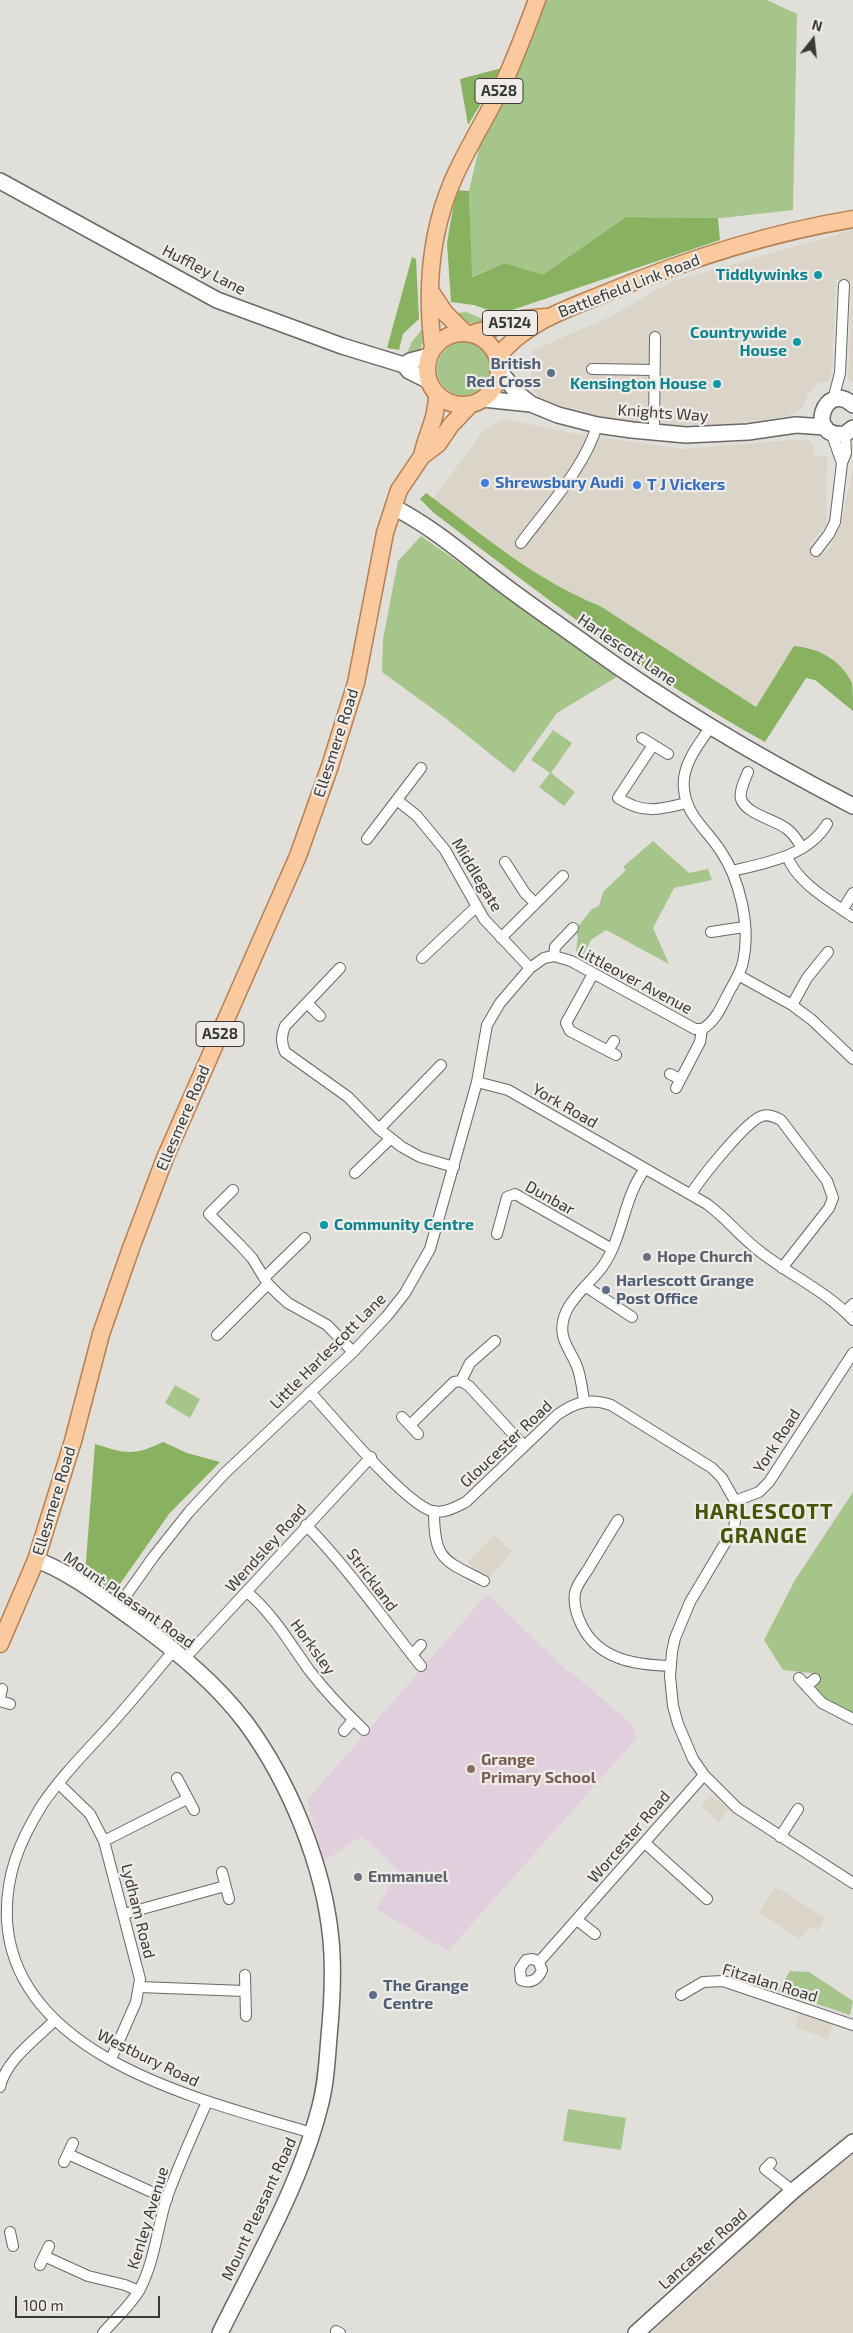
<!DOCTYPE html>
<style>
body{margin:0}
#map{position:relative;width:853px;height:2333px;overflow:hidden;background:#e1dfda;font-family:"Exo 2",sans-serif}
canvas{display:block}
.north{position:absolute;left:788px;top:15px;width:50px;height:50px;-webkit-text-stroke:4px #efece7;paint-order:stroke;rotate:16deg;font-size:14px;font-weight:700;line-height:20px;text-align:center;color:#3a3937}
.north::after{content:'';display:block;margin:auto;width:18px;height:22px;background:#3a3937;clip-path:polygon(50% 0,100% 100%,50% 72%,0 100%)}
.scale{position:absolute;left:15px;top:2296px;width:145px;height:22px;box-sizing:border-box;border:2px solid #3a3937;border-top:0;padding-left:6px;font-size:15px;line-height:18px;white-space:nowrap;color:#3a3937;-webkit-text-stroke:4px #efece7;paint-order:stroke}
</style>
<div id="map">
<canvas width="853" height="2333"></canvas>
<div class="north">N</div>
<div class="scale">100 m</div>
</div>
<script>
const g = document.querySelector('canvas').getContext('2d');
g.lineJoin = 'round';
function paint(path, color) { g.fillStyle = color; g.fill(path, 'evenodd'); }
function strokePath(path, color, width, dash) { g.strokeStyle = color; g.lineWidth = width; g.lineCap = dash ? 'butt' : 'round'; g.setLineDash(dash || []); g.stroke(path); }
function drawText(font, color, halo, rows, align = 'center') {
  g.font = font + ' "Exo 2",sans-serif'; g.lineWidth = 4.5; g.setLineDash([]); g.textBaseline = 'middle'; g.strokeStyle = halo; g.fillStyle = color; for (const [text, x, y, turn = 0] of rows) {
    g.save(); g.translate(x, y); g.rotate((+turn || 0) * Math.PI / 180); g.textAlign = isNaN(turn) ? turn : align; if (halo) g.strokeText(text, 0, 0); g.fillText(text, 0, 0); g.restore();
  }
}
paint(new Path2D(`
 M853,230V381L848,379L852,281L836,280L832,370L828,382L818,383L808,394L802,409L787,416L764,420L719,425H673L612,419L541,400L530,386L533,350L612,316L670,282Z
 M504,419L576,434L683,449L792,440L810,441L814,448L815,455L827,456L826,525L811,544L821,555L830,547L841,525L853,467V684L832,658L811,648L795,646L756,707L600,606L580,598L536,574L433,499L483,431Z
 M494,1535L512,1552L488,1579L467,1562Z
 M711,1796L729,1809L719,1822L701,1806Z
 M775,1888L782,1890L825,1918L817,1931L810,1926L800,1939L759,1912Z
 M800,2011L833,2022L828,2039L795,2027Z
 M853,2150V2333H651L719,2272L797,2196Z`), '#dbd4c9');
paint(new Path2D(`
 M487,1594L567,1671L572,1673L633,1725L636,1739L448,1951L376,1909L399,1871L362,1836L324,1861L307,1800Z`), '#e2cfde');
paint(new Path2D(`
 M544,0H767L797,14L793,210L722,218L626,217L543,276L505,263L471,277L469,191L479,148Z
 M466,312L490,322C474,325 464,325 451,314Z
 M423,328L424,340L420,349L407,354L411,343Z
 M437 369a27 27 0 1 1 54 0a27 27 0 1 1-54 0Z
 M421,536L620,675L557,713L514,773L444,717L382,672L383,639L398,561Z
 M553,730L572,743L551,773L575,792L564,806L539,787L550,773L531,760Z
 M653,841L689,873L708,869L712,880L674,888L653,928L669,964L606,930L591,940L581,959L576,951L578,936L575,930L592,909L599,906L603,892L626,870L623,867Z
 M175,1385L200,1399L190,1418L165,1403Z
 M853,1492V1713L817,1695L815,1679L811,1673L783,1670L764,1640L795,1580Z
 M790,1971L809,1972L853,2001L850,2015L778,1991Z
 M568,2109L626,2118L621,2150L563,2141Z`), '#a6c58b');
paint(new Path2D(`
 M502,68L468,125L460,79Z
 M456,190L469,191L472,277L505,263L543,275L626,217L718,218L720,240L500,314L474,305L451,302L447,243Z
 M412,257L416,259L419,319L403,334L399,350L387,348Z
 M426,493C482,534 535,580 600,606L756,707L794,646C819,648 841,660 852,683C853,690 853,703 853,711L815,680L806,678L765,742C649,678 539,593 434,513L420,499Z
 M163,1442L187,1453L220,1462L169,1514L115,1591L85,1574L95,1444C127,1454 133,1456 163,1442Z`), '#88b25f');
const street = new Path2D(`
 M592,369L654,370
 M833,400L840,373L844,285
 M654,432L655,337
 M831,432L842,463
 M521,543C546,509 586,466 597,425
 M816,551L829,534L835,522L842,463L846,453L845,434
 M642,738L668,754
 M653,745L618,798C643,814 658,810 686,803
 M748,772C745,780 739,791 741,799C746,814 776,820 787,829C794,834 798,841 802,848
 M397,800L417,816L445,850L484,919L530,968
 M367,839L421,768
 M787,856C797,883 830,901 853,917
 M505,862L525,893L535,903
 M732,871C766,863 808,856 827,824
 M843,909L853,893
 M711,932L744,927
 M501,938L563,876
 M554,956L571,961L695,1029H702
 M422,958L476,907
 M340,968L285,1026C281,1036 281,1042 285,1052L348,1097L379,1129L402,1147L420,1157L454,1167
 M593,974L566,1023L570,1031L616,1055
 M738,975L792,1005L812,1020L853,1059
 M307,1003L320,1016
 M792,1005L807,978L828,952
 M702,1029C716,1022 723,1003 730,990C735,981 741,972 743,962C751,927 740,879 720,850C706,829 686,815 684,789C681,766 698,745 710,728
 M608,1050L614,1041
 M670,1074L680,1079
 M477,1082L508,1090L707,1204C726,1218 740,1236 758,1250C789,1275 827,1291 853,1320
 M676,1088L700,1042L702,1029
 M379,1129L441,1065
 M355,1173L390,1139
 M233,1190L209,1214L240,1245L252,1258L268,1284L278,1294L288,1303L327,1325L353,1352
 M691,1194C701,1178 746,1121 762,1116C769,1114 775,1117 781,1120L827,1181L833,1198L829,1208L782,1268
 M497,1234L507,1197L515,1194L612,1249
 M264,1278L305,1238
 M585,1286L632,1317
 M845,1312L853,1304
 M217,1335L268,1284
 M461,1381L469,1386L524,1446
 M310,1392C333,1417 405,1504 432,1511C444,1514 456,1507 466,1502L557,1415C575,1402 590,1398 611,1405L712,1468L722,1478L735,1501L736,1514L734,1528L690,1602L675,1638L672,1652L670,1676L673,1706L678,1724L693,1759L704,1775L737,1808L853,1883
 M584,1401C582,1388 581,1375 576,1364C572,1355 565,1345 563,1336C557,1306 588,1287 603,1266C624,1235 623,1198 645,1169
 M402,1417L418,1434
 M410,1425L454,1382L461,1381L470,1363L495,1341
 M735,1501L759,1492L769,1482L853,1353
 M434,1511C434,1561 444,1560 484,1581
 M618,1520C608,1536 599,1551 590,1566C585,1575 577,1583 575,1593C573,1605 577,1616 582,1626C599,1660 636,1665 671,1666
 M306,1525C348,1568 383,1619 421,1666
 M247,1592C274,1615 289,1642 309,1670C326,1692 344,1711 364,1730
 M117,1608L154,1556L189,1512L225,1473L353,1352L387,1316L405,1293L430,1249L477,1082L487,1025L500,1003L530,968L544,958L554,956L555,947L573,928
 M174,1650C151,1678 128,1706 103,1733C82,1756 60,1778 42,1805C19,1842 5,1876 7,1921C16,2059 206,2101 312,2133
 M412,1655L421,1645
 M185,1658L371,1457
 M799,1678L822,1703L853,1719
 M806,1686L815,1679
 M0,1698L2,1689
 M0,1701L10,1704
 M344,1731L353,1720
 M177,1778L194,1810
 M58,1783L90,1814L104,1841L140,1979L136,2002L111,2059
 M780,1837L798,1809
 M104,1841L187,1799
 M645,1843L707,1899
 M222,1872L229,1899
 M124,1914L225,1886
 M577,1920L595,1934
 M532,1959L538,1961L542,1970C538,1980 530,1984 521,1980L520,1969L526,1960Z
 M539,1962L704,1775
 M245,1975L246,2016
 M139,1987L245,1991
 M681,1995L703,1982L723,1981L853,2025
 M0,2087C6,2060 35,2040 54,2021
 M68,2154L167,2199
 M64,2162L73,2143
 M771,2163L765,2169L793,2191
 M10,2232L13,2246
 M44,2256L88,2276L125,2285L139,2291
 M40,2265L49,2246
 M336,2331L340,2333
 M103,2333C115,2319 131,2305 140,2289C155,2260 157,2228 167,2197C179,2165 193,2133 207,2102`);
const secondary = new Path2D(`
 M0,181L217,300L342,346L404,365L409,371L429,381
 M404,365L410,361L429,356
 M499,370L517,393L531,404L558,415L597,425L632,430L686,435L748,432L796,425L825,427
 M483,399L531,404
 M853,405C825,379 804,439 845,434L853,428
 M393,507C433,527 465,556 501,583C530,605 561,626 590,647C673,707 762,759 853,806
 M36,1560C67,1570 107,1601 134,1620C175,1650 215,1682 246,1723C290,1783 324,1866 331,1940C334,1972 332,2005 329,2037C327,2061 326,2086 319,2110C299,2187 255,2262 220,2333
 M636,2333L793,2191L853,2142`);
const primary = new Path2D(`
 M431,292L445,313L465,333
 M427 369a36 36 0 1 1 72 0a36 36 0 1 1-72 0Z
 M471,334L523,319L546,317
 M433,348C426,292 430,233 453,180C469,143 493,108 509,71C519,48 528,24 537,0
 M497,358C523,323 567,309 606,293C685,260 768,233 853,219
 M422,456C427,432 437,419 437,394
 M0,1644L36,1560L73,1441L101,1334L131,1248L165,1158L298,856L330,766L356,683L385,533L399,490L422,456L438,444L451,425L471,404`);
strokePath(street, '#6a6764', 12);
strokePath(secondary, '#6a6764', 18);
strokePath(primary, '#b67f50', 19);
strokePath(street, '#fff', 10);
strokePath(secondary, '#fff', 15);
strokePath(primary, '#fbc99e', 16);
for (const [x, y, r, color] of [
 [818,275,5,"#0f9aa8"],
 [797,342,5,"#0f9aa8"],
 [551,373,5,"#5c6f8a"],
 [717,384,5,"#0f9aa8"],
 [485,483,5,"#3f7fe0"],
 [637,485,5,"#3f7fe0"],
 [324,1225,5,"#0f9aa8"],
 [647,1257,5,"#6b7280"],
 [606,1290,5,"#5c6f8a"],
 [471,1769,5,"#8d6e63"],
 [358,1877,5,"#6b7280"],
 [373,1995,5,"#5c6f8a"]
]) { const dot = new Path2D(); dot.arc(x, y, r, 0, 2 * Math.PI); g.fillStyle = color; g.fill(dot); strokePath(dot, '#efece7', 2); }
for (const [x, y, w] of [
 [499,91,48],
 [510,323,55],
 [220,1034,48]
]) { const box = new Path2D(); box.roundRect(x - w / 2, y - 12.5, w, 25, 4); g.fillStyle = '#efece7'; g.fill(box); strokePath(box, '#3a3937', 1); }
drawText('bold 15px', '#3a3937', null, [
 ["A528",499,91],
 ["A5124",510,323],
 ["A528",220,1034]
]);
drawText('16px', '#3a3937', '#efece7', [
 ["Huffley Lane",204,270,27],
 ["Battlefield Link Road",629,286,-21],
 ["Knights Way",663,413,4],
 ["Harlescott Lane",627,650,34],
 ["Ellesmere Road",336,743,-72],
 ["Middlegate",477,875,59],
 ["Littleover Avenue",635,980,28],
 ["York Road",565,1106,30],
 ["Ellesmere Road",183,1118,-67],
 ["Dunbar",550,1198,29],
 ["Little Harlescott Lane",328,1351,-45],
 ["York Road",777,1441,-57],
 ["Gloucester Road",506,1444,-43],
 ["Ellesmere Road",54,1501,-73],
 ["Wendsley Road",266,1548,-48],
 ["Strickland",372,1580,53],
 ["Mount Pleasant Road",129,1600,35],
 ["Horksley",313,1647,54],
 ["Worcester Road",629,1837,-49],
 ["Lydham Road",138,1911,76],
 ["Fitzalan Road",770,1983,17],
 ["Westbury Road",148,2058,26],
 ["Mount Pleasant Road",259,2209,-65],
 ["Kenley Avenue",148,2218,-73],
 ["Lancaster Road",703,2249,-42]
]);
drawText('bold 16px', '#0d838f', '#efece7', [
 ["Tiddlywinks",808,275],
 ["Countrywide",787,333],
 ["House",787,351],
 ["Kensington House",707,384],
 ["Community Centre",334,1225,"left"]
], 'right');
drawText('bold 16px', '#4e5e75', '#efece7', [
 ["British",541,364,"right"],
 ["Red Cross",541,382,"right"],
 ["Harlescott Grange",616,1281],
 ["Post Office",616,1299],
 ["The Grange",383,1986],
 ["Centre",383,2004]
], 'left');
drawText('bold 16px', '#366cbe', '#efece7', [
 ["Shrewsbury Audi",495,483],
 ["T J Vickers",647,485]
], 'left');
drawText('bold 16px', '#5b616d', '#efece7', [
 ["Hope Church",657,1257],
 ["Emmanuel",368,1877]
], 'left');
drawText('bold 16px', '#785e54', '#efece7', [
 ["Grange",481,1760],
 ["Primary School",481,1778]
], 'left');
g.letterSpacing = '1px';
drawText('bold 21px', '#445606', '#efece7', [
 ["HARLESCOTT",764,1512],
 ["GRANGE",764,1536]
]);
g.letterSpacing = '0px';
</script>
